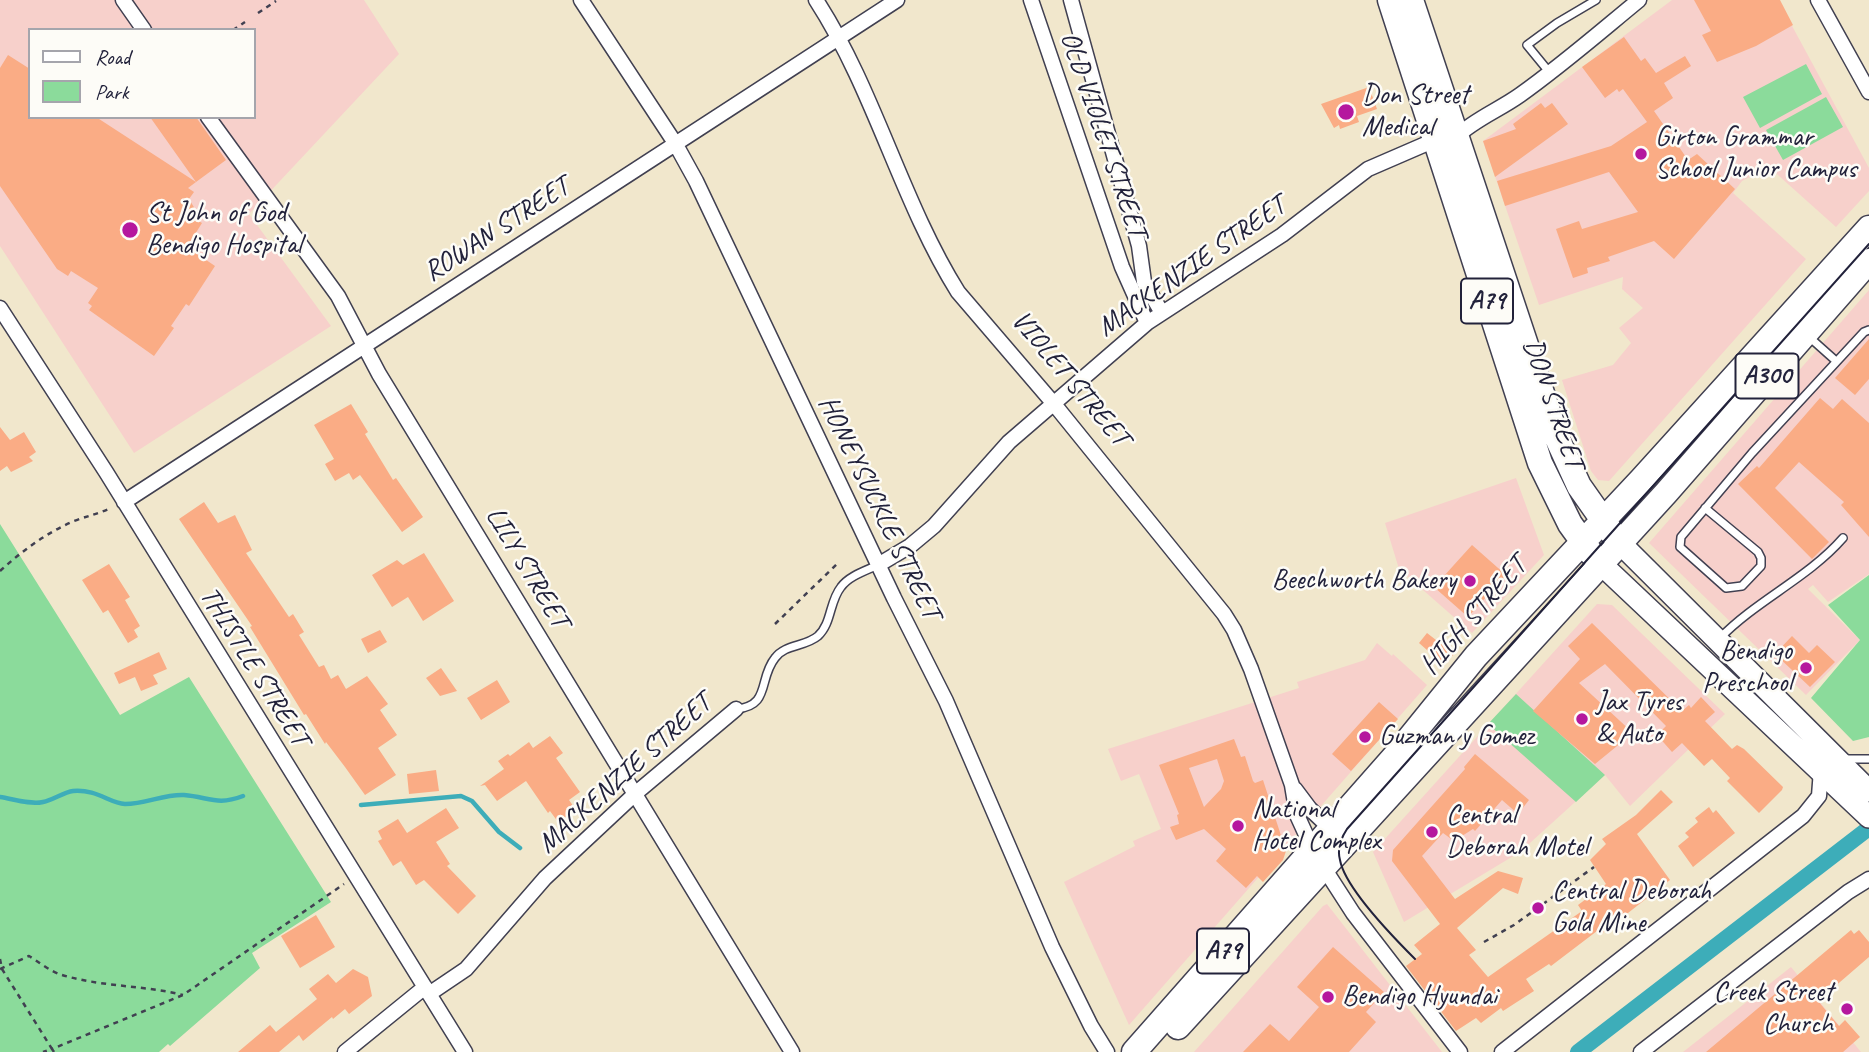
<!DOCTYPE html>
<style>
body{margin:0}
#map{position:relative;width:1869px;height:1052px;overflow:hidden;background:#f1e7cc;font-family:Caveat,sans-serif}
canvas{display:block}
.legend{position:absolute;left:28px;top:28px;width:228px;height:91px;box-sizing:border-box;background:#fdfcf7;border:2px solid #a5a5ac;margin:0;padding:9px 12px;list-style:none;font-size:21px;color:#22223b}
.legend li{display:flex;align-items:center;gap:14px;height:35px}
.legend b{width:35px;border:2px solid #a5a5ac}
</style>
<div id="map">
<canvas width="1869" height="1052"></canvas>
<ul class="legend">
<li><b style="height:9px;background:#fff"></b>Road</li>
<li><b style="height:19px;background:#8bdb9b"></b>Park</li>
</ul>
</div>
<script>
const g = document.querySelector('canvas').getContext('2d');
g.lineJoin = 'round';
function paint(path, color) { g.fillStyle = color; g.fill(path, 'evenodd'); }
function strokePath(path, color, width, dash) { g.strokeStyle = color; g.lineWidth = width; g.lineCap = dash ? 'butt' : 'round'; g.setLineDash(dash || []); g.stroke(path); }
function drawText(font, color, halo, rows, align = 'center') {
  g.font = font + ' Caveat,sans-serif'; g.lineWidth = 5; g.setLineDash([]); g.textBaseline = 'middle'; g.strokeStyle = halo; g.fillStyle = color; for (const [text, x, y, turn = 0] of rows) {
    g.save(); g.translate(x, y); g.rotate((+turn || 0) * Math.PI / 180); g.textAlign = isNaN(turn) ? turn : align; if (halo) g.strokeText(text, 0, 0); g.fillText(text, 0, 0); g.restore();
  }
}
paint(new Path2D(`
 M0,0H364L399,54L249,214L331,326L134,453L0,246ZM30,30H254V117H30Z
 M1672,0H1778L1869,168V191L1836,227L1769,167L1742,181L1733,193L1806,259L1609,481L1598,480L1591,471L1562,380L1613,365L1631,343L1619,328L1643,308L1622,289L1623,277L1539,305L1483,141Z
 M1869,290V574L1828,602L1813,585L1808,589L1860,640L1806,695L1649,543Z
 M1516,478L1544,555L1472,633L1399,569L1385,523Z
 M1597,604L1612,605L1725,714L1630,806L1605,775L1520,852L1404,922L1373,852Z
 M1377,643L1392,656L1393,654L1427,685L1129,1025L1064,882L1135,846L1133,841L1161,829L1139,774L1121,781L1108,749L1299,688L1297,682L1365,660Z
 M1327,904L1442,1052H1194L1323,906Z
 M1791,967L1861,1052H1683Z`), '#f7d0cb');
paint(new Path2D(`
 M1806,64L1822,94L1760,128L1743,97Z
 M1826,97L1843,127L1783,160L1766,130Z
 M0,524L120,715L189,677L331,902L252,953L260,968L170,1046L168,1044L159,1052H0Z
 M1869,575V737L1853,741L1811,698L1860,640L1828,605Z
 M1516,694L1605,775L1576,802L1488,724Z`), '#8bdb9b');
strokePath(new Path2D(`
 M0,797C13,799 30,805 43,802C53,800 64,792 73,791C97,789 109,803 125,804C146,804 164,794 184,795C209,797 217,806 243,796
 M361,805L461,796L472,801L499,832L520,848`), '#3dadb9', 4.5);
strokePath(new Path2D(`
 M1578,1052L1869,828`), '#3dadb9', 16);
paint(new Path2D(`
 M1694,0H1780L1793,25L1756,46L1717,62L1702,35L1711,31Z
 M1624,37L1641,61L1645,58L1656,73L1685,56L1691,66L1664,83L1673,98L1654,111L1688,160L1697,154L1735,189L1674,259L1654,241L1608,257L1610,261L1587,268L1588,273L1573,278L1556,229L1579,221L1582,229L1638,212L1609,172L1505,206L1497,181L1611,146L1647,122L1623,89L1619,92L1617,89L1605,98L1582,67Z
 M8,55L30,69V117H96L196,182L188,188L194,192L189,199L198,214L195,219L202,223L187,247L215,266L189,306L186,304L171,326L174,328L154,356L89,310L92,306L88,303L98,288L71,271L68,276L57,269L0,186V68Z
 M1369,87L1377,109L1357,116L1359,122L1340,129L1339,125L1334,128L1321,104Z
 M1541,103L1545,108L1552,103L1568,124L1495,177L1483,141L1516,129L1513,124Z
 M150,117H196L226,160L196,182Z
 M1869,339V379L1855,395L1835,378Z
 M1820,398L1833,409L1842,399L1869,423V537L1841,505L1844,502L1799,462L1775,488L1829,542L1812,559L1738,484L1757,466L1759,468Z
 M351,404L368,432L365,434L393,480L396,478L423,517L402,532L360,475L353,480L349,473L335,481L325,464L334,459L314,425Z
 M0,427L10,440L24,432L36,452L29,457L33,461L11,472L7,466L0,471Z
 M204,502L218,523L235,515L252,550L246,553L289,617L293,614L304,632L299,635L319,667L324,665L331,679L338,675L346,689L367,676L388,704L380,710L397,735L378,748L396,775L365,795L345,767L326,742L325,744L306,714L304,715L250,627L252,626L179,519Z
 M1472,545L1506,575L1468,617L1434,587Z
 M424,553L454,601L423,621L408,597L392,607L372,575L397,560L403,565Z
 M109,564L130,597L125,600L140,626L134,630L138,637L128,643L108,610L103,613L82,580Z
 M1592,623L1682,711L1689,705L1691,708L1701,697L1715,712L1705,721L1732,749L1737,745L1744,749L1783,787L1782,790L1759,813L1727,781L1730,778L1712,759L1704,766L1682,743L1672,752L1657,735L1666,726L1605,664L1579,683L1633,733L1595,764L1533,711L1580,659L1568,646Z
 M380,630L387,642L368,653L361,639Z
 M1427,633L1454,654L1444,665L1419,643Z
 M1792,636L1809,653L1817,645L1835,662L1810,687L1775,654Z
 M159,652L167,669L153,675L158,684L141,691L135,677L119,684L114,673Z
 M441,668L457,691L440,696L426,678Z
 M497,680L510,702L481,720L467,698Z
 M1379,702L1398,719L1351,771L1332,754Z
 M550,736L563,753L556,758L580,792L569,800L576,810L558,822L550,811L548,813L526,781L497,801L485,785L480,786L504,769L498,761L508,754L510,756L529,742L533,748Z
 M1234,739L1241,757L1245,756L1253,781L1255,783L1263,780L1286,851L1283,860L1263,882L1257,876L1246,888L1216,861L1226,849L1204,829L1176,840L1170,827L1179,824L1177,815L1179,814L1159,765ZM1217,759L1224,781L1221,789L1204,807L1189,768Z
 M1475,754L1529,800L1518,814L1502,800L1475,831L1473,829L1454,841L1443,833L1422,856L1455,899L1498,871L1523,878L1518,894L1503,888L1457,928L1476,950L1469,955L1488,977L1582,911L1578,905L1606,884L1590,860L1606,844L1602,839L1636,815L1661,790L1673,802L1637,834L1670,880L1600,935L1597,931L1551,966L1549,964L1526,979L1534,991L1503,1011L1501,1008L1481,1023L1476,1018L1456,1031L1406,966L1422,954L1414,945L1440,924L1392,861L1393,850L1465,769L1464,767Z
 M436,770L439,791L409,794L407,774Z
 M1709,807L1713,813L1716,810L1735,833L1693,867L1678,846L1689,837L1685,833L1698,822L1695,818Z
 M446,808L459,828L436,842L450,864L447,866L476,896L458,914L424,880L416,885L401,861L393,866L378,841L382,839L378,831L398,819L407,833Z
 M316,915L335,947L300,968L281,936Z
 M1851,930L1854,934L1859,930L1869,942V957L1818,1001L1839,1026L1845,1020L1860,1037L1843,1052H1706Z
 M1333,947L1384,992L1366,1012L1376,1022L1349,1052H1243L1270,1024L1289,1041L1319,1007L1297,987Z
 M353,969L368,977L372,996L349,1014L345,1009L333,1019L332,1017L303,1041L299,1035L279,1052H238L270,1025L276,1032L317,999L309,989L328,974L336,983Z`), '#faac85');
const service = new Path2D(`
 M1550,73L1527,45L1557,23L1596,0
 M1808,336L1836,361
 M1705,508L1758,552L1761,558V566L1742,586L1726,588L1680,547L1681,537L1752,453L1864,332L1869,330
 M1720,638C1757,600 1808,578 1843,538
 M736,709C771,706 758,679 775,658C785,644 805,647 818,636C832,623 829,602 841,587C849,576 865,571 878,565
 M1844,759H1869`);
const minor = new Path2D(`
 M123,0L144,30
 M581,0L675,143L696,181L894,598L946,701L1052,947L1091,1026L1107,1052
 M816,0C875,91 901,201 958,292L1054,404L1224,614L1234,630L1251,669L1292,785L1297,815L1313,850
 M1031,0L1122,267L1147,323
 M1071,0L1139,246L1144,282L1162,313
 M1818,0L1869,92
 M208,117L338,296L379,374L792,1052
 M1456,137C1475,119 1499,110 1520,95C1561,66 1600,32 1639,0
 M0,308L106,472L465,1052
 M124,502L897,0
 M878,565L910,546L934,526L1009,442L1147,323L1282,235L1368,169L1435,140
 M1295,789L1310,809L1331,829
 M1324,868L1353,913L1460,1052
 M429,994L466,969L545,878L636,793L736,709
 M345,1052L425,987
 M1502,1052L1803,816L1819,796L1821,770
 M1641,1052L1848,892L1869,879`);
const secondary = new Path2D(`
 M1619,542L1869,791
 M1600,563L1869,817`);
const trunk = new Path2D(`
 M1390,0L1540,463L1570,524L1591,553
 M1411,0L1557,438L1579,486L1612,533
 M1178,1027L1666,493L1869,261
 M1134,1052L1395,756L1476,656L1641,480L1869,228`);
strokePath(service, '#414051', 10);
strokePath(minor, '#414051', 17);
strokePath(secondary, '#414051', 24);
strokePath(trunk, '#414051', 27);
strokePath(new Path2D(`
 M258,13L276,1
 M233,30L245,22
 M0,571C22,551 46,533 74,521C87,516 98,514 111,508
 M775,624L839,562
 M1484,942L1514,925L1594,867
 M0,959L2,969L52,1049L43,1052
 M0,969L29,956C39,962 51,972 62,975C102,987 143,985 183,995
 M54,1052L52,1049L183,995L344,884`), '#414051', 2.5, [5, 5]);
strokePath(service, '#fff', 7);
strokePath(minor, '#fff', 14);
strokePath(secondary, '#fff', 21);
strokePath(trunk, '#fff', 24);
strokePath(new Path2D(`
 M1415,959C1394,938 1345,888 1340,860C1337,849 1341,838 1347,829L1869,244`), '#22223b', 2);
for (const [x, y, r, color] of [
 [1346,112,9,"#b5179e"],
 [1641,154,7,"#b5179e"],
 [130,230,9,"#b5179e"],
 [1470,581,7,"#b5179e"],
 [1806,668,7,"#b5179e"],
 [1582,719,7,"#b5179e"],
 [1365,737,7,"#b5179e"],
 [1238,826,7,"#b5179e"],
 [1432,832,7,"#b5179e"],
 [1538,908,7,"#b5179e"],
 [1328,997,7,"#b5179e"],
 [1847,1009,7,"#b5179e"]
]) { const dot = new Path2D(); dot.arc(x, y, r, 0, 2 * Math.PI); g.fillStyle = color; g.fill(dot); strokePath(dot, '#fdfcf7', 2.5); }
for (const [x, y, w] of [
 [1487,301,52],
 [1767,376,63],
 [1223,951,52]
]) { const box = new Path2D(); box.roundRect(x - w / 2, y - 22.5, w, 45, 5); g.fillStyle = '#fdfcf7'; g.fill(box); strokePath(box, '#22223b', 2); }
drawText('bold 26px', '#22223b', null, [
 ["A79",1487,301],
 ["A300",1767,376],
 ["A79",1223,951]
]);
drawText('28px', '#22223b', '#fdfcf7', [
 ["Don Street",1362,96],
 ["Medical",1362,128],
 ["Girton Grammar",1655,138],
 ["School Junior Campus",1655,170],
 ["St John of God",146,214],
 ["Bendigo Hospital",146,246],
 ["Beechworth Bakery",1456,581,"right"],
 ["Bendigo",1792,652,"right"],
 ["Preschool",1792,684,"right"],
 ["Jax Tyres",1596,703],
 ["& Auto",1596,735],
 ["Guzman y Gomez",1379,737],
 ["National",1252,810],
 ["Hotel Complex",1252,842],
 ["Central",1446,816],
 ["Deborah Motel",1446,848],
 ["Central Deborah",1552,892],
 ["Gold Mine",1552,924],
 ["Creek Street",1833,993,"right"],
 ["Church",1833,1025,"right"],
 ["Bendigo Hyundai",1342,997]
], 'left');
drawText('28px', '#22223b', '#fdfcf7', [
 ["OLD VIOLET STREET",1103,135,71],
 ["ROWAN STREET",497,230,-33],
 ["MACKENZIE STREET",1192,267,-35],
 ["VIOLET STREET",1070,379,50],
 ["DON STREET",1553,404,71],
 ["HONEYSUCKLE STREET",879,508,64],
 ["LILY STREET",527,568,59],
 ["HIGH STREET",1474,616,-49],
 ["THISTLE STREET",254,667,58],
 ["MACKENZIE STREET",625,774,-42]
]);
</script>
